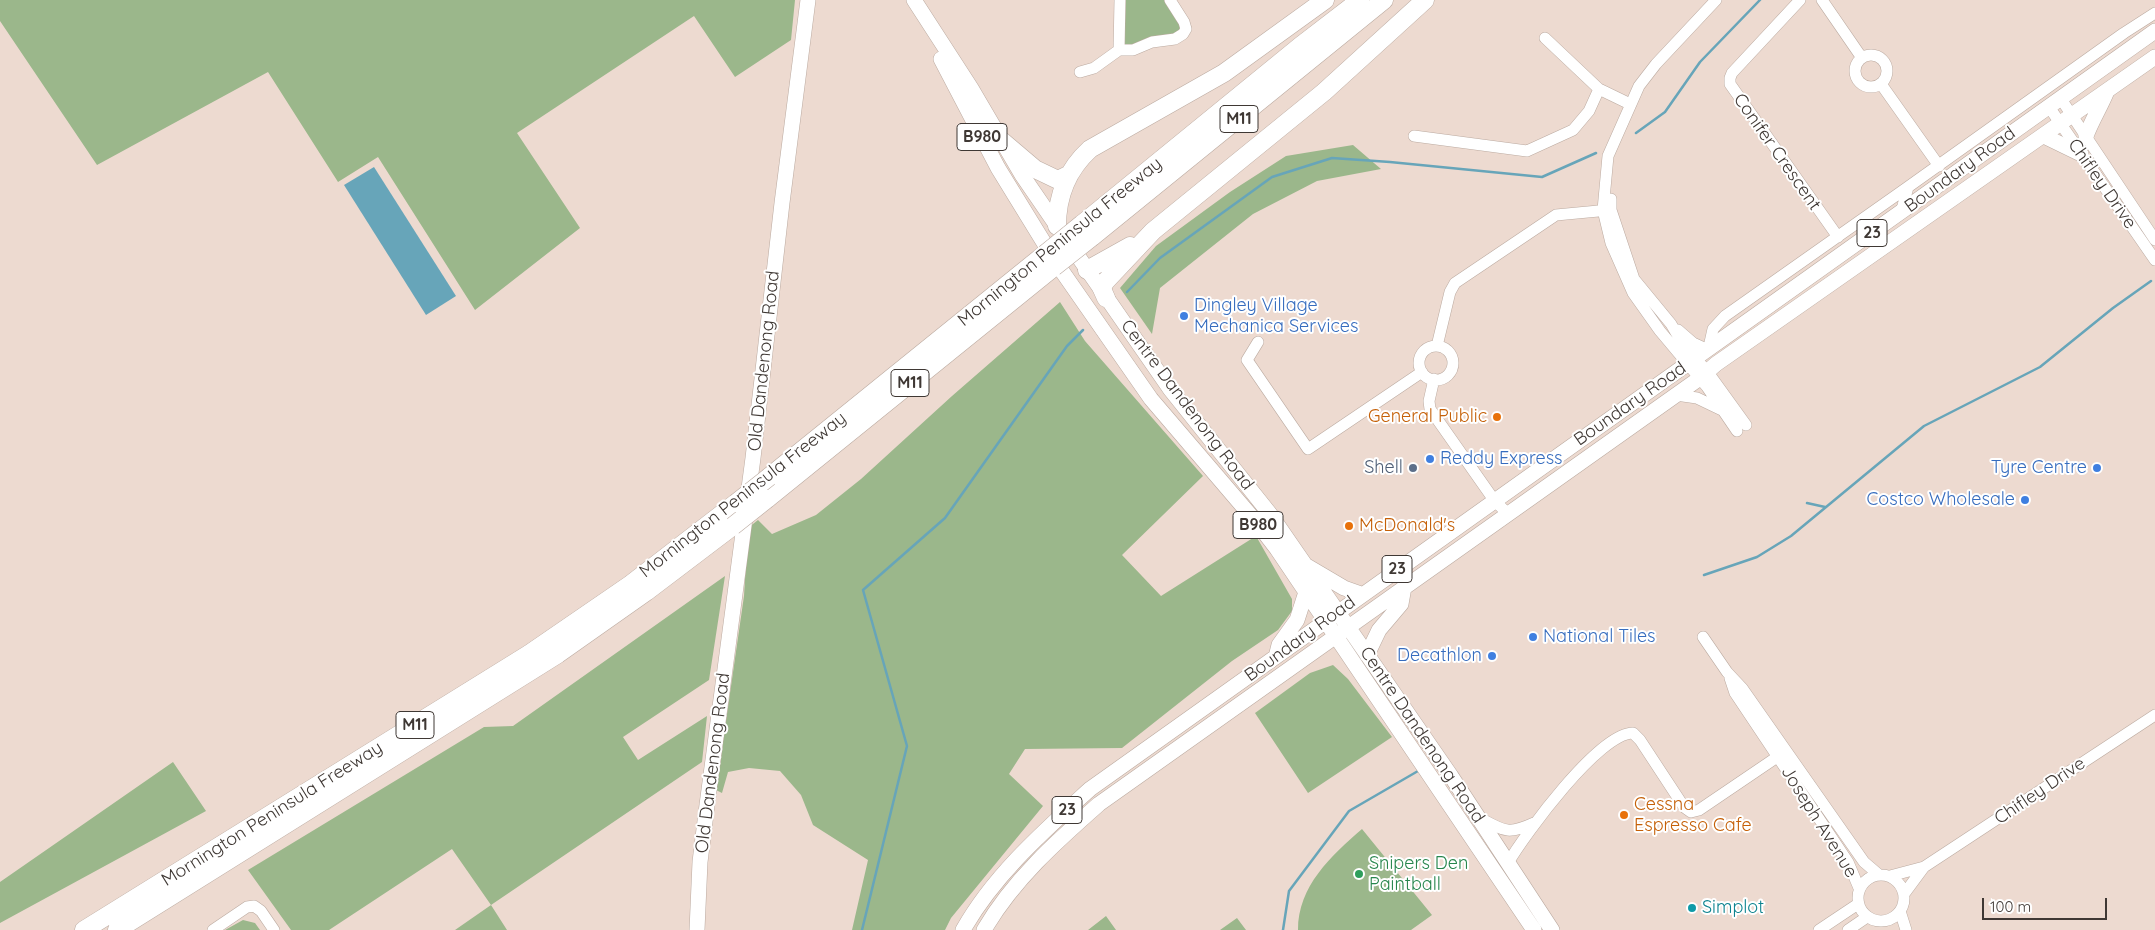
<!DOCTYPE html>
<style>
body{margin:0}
#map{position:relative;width:2155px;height:930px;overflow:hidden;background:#eddad0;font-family:Quicksand,sans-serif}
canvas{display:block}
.scale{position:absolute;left:1982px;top:898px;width:125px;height:22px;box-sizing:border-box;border:2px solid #3f3834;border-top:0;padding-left:6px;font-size:15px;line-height:18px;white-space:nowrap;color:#3f3834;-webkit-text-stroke:4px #fff;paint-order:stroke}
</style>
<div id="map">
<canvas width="2155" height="930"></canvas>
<div class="scale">100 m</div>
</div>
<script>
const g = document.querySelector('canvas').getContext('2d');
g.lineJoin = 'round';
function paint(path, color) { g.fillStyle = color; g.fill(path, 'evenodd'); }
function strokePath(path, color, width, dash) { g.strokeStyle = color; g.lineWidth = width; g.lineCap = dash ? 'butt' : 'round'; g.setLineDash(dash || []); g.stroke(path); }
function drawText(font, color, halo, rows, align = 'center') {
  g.font = font + ' Quicksand,sans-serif'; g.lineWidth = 4; g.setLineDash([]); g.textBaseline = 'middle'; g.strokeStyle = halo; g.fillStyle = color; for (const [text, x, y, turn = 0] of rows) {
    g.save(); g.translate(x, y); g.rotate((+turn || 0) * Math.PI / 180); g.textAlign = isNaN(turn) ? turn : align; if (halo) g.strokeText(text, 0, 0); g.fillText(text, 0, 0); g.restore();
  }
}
paint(new Path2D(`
 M0,0H795L791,40L735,77L694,16L517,133L580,228L475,310L378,157L338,182L268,72L97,165L0,21Z
 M1121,0H1167L1181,21L1180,32L1141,43L1125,46L1123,42Z
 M1353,145L1381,169L1317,181L1253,214L1160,288L1152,334L1120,288L1156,246L1230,192L1286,156Z
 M1060,302L1085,341L1203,476L1122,555L1161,596L1256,536L1292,599V611L1278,630L1232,661L1122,748L1025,749L1009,774L1043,806L951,918L945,930H852L868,860L813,825L801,795L780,771L749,768L728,772L722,793L716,790L744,596L748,528L758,520L772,534L816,515L861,479L952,396Z
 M725,576L709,680L623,737L638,760L707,716L702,762L491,905L507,930H455L491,905L452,849L329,930H291L248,870L484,727L513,726Z
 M1333,665L1348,679L1392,737L1308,793L1255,713L1310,673Z
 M173,762L206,811L0,923V882Z
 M1362,829L1432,915L1411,930H1298C1298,886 1331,856 1362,829Z
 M1106,916L1116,930H1088Z
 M1237,918L1246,930H1220Z
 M243,920L255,923L260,930H225Z`), '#9bb78b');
paint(new Path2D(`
 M374,167L456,296L426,315L344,185Z`), '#67a5b9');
strokePath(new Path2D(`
 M1636,133L1665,112L1700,62L1760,0
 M1127,292L1160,258L1272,177L1332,158L1390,162L1542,177L1596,153
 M1807,503L1825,507
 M1704,575L1757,557L1791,536L1924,426L2040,367L2113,308L2151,281
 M862,930L907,746L863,590L945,518L1067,346L1083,330
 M1283,930L1289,891L1349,811L1418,771`), '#67a5b9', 2.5);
const minor = new Path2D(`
 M1120,0L1119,50H1133L1152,42L1175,39L1183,34L1186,29L1184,22L1170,0
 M1716,0L1656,64L1639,86L1608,156L1603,210L1611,243L1633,293L1660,331L1707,387L1737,431
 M1800,0L1732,73L1730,78V84L1838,237
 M1822,0L1862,58
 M1545,38L1599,89L1630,104
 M1855 71a16 16 0 1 1 32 0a16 16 0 1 1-32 0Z
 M1080,72L1094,68L1119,50
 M1881,84L1939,166
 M2061,99L2155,240
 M2049,107L2155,260
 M1414,136L1527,151L1573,130L1589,111L1599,89
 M1611,199V210L1634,279L1671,324L1684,346L1707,371L1746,425
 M1901,213L1908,187L2124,33L2155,13
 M1678,330L1693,343L1706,349
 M1258,342L1247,360L1308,449L1422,372
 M1437,346L1450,292L1455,283L1556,215L1609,210
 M1419 363a17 17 0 1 1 34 0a17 17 0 1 1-34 0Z
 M1709,347L1713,329L1725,316L1908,187
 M1434,379L1429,401L1430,409L1494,500L1508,514
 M1676,395L1697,398L1722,410
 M1703,637L1727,672L1742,688L1864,862L1878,874
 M1730,678L1735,693L1848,862L1859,888
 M1480,818C1504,831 1508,835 1534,823
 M1508,863C1525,834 1599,733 1633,733L1640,740L1684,807L1691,812L1699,810L1786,751
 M1858 898a23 23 0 1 1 46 0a23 23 0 1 1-46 0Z
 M1890,876L1924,867
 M1904,894L1924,867L2155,715
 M1900,911L1906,930
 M213,930L247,907L254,906L261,911L274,930
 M1819,930L1858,904
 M1848,930L1867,917`);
const major = new Path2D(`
 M914,0L971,88L1022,175L1057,226L1170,389L1270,514L1451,776L1552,930
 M941,59L998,168L1057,264L1151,399L1257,523L1277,549L1534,930
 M2044,136L2081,154
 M2086,136C2092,120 2101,106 2107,91
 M1305,565L1344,588L1361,594
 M1277,653L1279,645L1297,620L1306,592
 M1367,655L1379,630L1401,604L1404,587
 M697,930L700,862L707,805L753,458L782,203L808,0
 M963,930C994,875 1043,832 1090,789L2155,31
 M984,930C1013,880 1057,841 1099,804L1700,378L1716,364L2155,57`);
const highway = new Path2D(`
 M1002,141L1035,169L1058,180L1068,175
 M1082,224L1299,47L1360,0
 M1057,226C1057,195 1067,170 1090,149L1224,73L1325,0
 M1092,237L1384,0
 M1087,270L1130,246
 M1106,298L1102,289L1105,282L1153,231L1324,92L1425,0
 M769,477L1045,254
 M767,499L1054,267
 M84,930L529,654L631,584L736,503
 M117,930L558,654L646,592L733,526`);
strokePath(minor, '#bbaaa0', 12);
strokePath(major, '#bbaaa0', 16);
strokePath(highway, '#bbaaa0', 19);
strokePath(minor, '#fff', 11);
strokePath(major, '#fff', 15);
strokePath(highway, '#fff', 18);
const highwayBridge = new Path2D(`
 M1045,254L1082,224
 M1054,267L1092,237
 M736,503L769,477
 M733,526L767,499`);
strokePath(highwayBridge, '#bbaaa0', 19, []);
strokePath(highwayBridge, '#fff', 18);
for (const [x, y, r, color] of [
 [1184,316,5,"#3f7fe0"],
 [1497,417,5,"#e8710a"],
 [1430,459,5,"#3f7fe0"],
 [1413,468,5,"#5c6f8a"],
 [2097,468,5,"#3f7fe0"],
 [2025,500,5,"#3f7fe0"],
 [1349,526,5,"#e8710a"],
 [1533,637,5,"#3f7fe0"],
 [1492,656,5,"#3f7fe0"],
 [1624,815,5,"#e8710a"],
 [1359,874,5,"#2e9e5b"],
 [1692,908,5,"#0f9aa8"]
]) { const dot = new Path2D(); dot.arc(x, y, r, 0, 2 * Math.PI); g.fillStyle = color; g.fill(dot); strokePath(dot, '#fff', 2); }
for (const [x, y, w] of [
 [1239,119,38],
 [982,137,50],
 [1872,233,30],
 [910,383,38],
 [1258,525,50],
 [1397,569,30],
 [415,725,38],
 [1067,810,30]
]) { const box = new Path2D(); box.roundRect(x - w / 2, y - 13.5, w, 27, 4); g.fillStyle = '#fff'; g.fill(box); strokePath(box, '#3f3834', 1); }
drawText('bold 16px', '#3f3834', null, [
 ["M11",1239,119],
 ["B980",982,137],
 ["23",1872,233],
 ["M11",910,383],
 ["B980",1258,525],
 ["23",1397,569],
 ["M11",415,725],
 ["23",1067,810]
]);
drawText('18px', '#3f3834', '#fff', [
 ["Conifer Crescent",1777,152,55],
 ["Boundary Road",1960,170,-36],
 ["Chifley Drive",2102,184,55],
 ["Mornington Peninsula Freeway",1060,242,-39],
 ["Old Dandenong Road",764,361,-84],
 ["Boundary Road",1630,404,-35],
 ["Centre Dandenong Road",1187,405,53],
 ["Mornington Peninsula Freeway",743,495,-38],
 ["Boundary Road",1300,639,-36],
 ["Centre Dandenong Road",1422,735,56],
 ["Old Dandenong Road",713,763,-83],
 ["Chifley Drive",2040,791,-34],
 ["Mornington Peninsula Freeway",272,814,-32],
 ["Joseph Avenue",1819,822,58]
]);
drawText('18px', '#366cbe', '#fff', [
 ["Dingley Village",1194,306],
 ["Mechanica Services",1194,327],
 ["Reddy Express",1440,459],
 ["Tyre Centre",2087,468,"right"],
 ["Costco Wholesale",2015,500,"right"],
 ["National Tiles",1543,637],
 ["Decathlon",1482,656,"right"]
], 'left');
drawText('18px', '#c56008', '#fff', [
 ["General Public",1487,417,"right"],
 ["McDonald's",1359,526],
 ["Cessna",1634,805],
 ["Espresso Cafe",1634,826]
], 'left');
drawText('18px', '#4e5e75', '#fff', [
 ["Shell",1403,468]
], 'right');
drawText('18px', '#27864d', '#fff', [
 ["Snipers Den",1369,864],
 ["Paintball",1369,885]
], 'left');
drawText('18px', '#0d838f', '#fff', [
 ["Simplot",1702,908]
], 'left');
</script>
